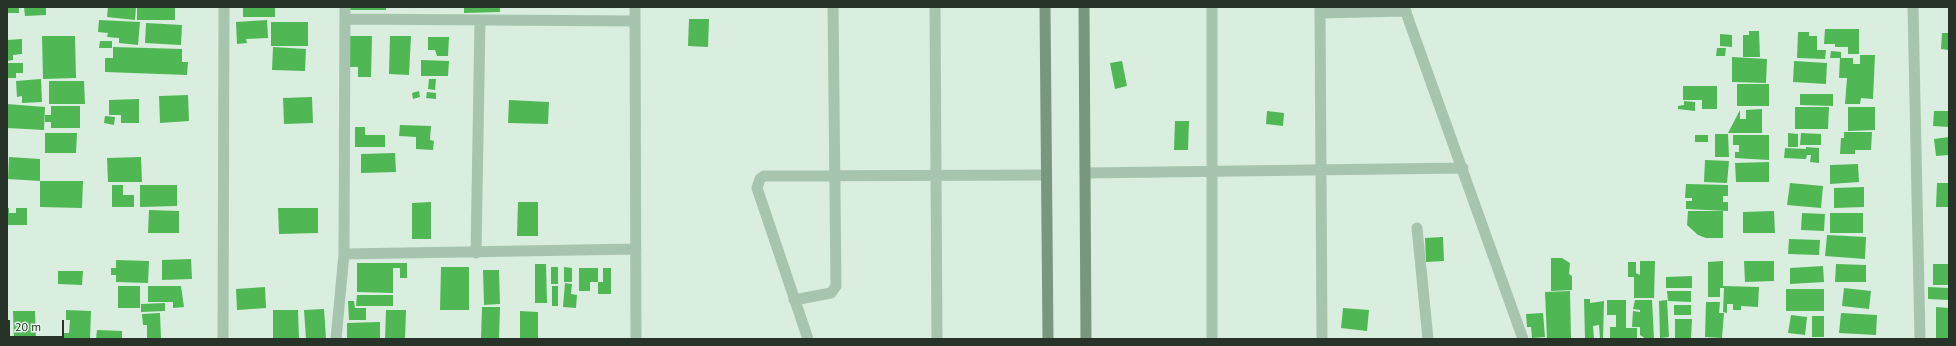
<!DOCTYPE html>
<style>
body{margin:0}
#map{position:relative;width:1956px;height:346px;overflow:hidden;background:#daeee0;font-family:"PT Sans",sans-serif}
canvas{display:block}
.frame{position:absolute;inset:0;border:8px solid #273228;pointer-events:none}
.scale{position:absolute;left:8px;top:320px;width:56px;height:18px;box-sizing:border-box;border:2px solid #273228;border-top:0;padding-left:5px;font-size:12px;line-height:14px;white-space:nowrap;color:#273228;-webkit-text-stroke:3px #e5f6eb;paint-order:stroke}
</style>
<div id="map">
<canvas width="1956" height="346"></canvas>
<div class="frame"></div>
<div class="scale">20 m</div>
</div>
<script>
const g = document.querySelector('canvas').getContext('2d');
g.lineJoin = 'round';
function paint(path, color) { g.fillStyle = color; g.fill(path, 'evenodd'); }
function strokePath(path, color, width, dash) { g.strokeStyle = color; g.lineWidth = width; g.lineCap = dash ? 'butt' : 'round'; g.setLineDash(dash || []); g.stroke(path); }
paint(new Path2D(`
 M7,7H19V13H7Z
 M24,7H46V15L25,16Z
 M108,7H136L135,20L107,17Z
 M137,7H175V20H137Z
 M243,7H275V17H243Z
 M349,7H386V10H349Z
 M464,7H500V12L464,13Z
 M689,19H709L708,47L688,46Z
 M99,20L140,22L138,45L119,43V38L107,37L108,33L98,32Z
 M267,20L268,38L246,39L247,43L237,44L236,22Z
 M271,22H308V46H271Z
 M146,23L182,25L181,45L145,43Z
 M1825,29H1859V54H1848V47H1835V44H1824Z
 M1749,31H1759L1760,57H1743V35H1749Z
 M1798,32H1809V36H1817V50H1826L1825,59L1797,58Z
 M1942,33H1949V50L1941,49Z
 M1720,34L1732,35V47L1720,46Z
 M42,36H75L76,78L43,79Z
 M346,36H372L371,77H358V67H345Z
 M390,36H411L409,75L389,74Z
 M428,37H449L448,56H437L435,50H428Z
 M22,39V54L13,55V60L7,61V40Z
 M100,41H112V48H99Z
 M113,47L182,49V62H188L187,75L105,72V58H113Z
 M273,47L306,49L305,71L272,70Z
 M1717,48H1726L1725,56H1716Z
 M1831,51L1841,52V58H1853V64H1860V55H1875L1873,99L1861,98L1860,104H1845L1847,78H1839L1840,58H1830Z
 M1732,57L1767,59L1766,83L1732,82Z
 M421,60L449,61L448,76H421Z
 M1122,61L1127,86L1115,89L1110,63Z
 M1794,61L1827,63L1826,84L1793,82Z
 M7,63H23V73H16V78H7Z
 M41,79L42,102L22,103V96L17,97L16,81Z
 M429,79H436L435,90L428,89Z
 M49,81H84L85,104H49Z
 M1737,84H1769V106H1737Z
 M1683,86H1717V109H1702V100H1683Z
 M419,91L420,97L413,99L412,93Z
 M427,92L436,93V99L426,98Z
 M1800,94H1833V106L1800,105Z
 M188,95L189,121L160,123L159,96Z
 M312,97L313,123L284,124L283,98Z
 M139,99V123H121V115H109V100Z
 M509,100L549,102L548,124L508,123Z
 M1684,101L1695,102V111L1678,109V106L1684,105Z
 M7,104L45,107L44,130L7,128Z
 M51,106H80V128H51V122H45V115H51Z
 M1795,107H1829L1828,129H1795Z
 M1848,107H1875V130L1848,131Z
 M1762,109V133H1728L1740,110V119H1746V110Z
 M1267,111L1284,113L1283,126L1266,124Z
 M1934,111H1949V127L1933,126Z
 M105,116L115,117L114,125L104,123Z
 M1175,121H1189L1188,150H1174Z
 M400,125L431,126L430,140L434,141L433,150L416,149V137L399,136Z
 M355,127H365V135H385V147H355Z
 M1844,132H1872L1871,150H1855V154H1840L1841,138H1844Z
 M45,133H77L76,153H45Z
 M1788,133L1798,134V147H1788Z
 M1801,133L1821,134V145H1800Z
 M1715,134H1728L1729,157H1715Z
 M1695,135H1708V142H1695Z
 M1733,135H1769V160L1735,158V152H1739V145H1733Z
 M1949,137V155L1936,156L1934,139Z
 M1806,147L1819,148V163L1810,162L1811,155H1807L1806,159L1784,158L1785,148L1806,149Z
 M395,153L396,172L361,173V154Z
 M9,157L40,159V181H83L82,208L40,207V181L8,179Z
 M141,157L142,182H108L107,158Z
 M1705,160L1729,161L1727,183L1704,182Z
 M1769,162V182H1736L1735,163Z
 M1858,164L1859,182L1830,184V165Z
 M1790,183L1823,186L1821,208L1787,205Z
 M1937,183H1949V207H1936Z
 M1686,184L1728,185V196H1723V202H1728V211L1686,209V201H1692V198H1685Z
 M112,185H123V195H134V207H112Z
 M140,185H177V206L140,207Z
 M1864,187V207L1834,208V188Z
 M431,202V239H412V203Z
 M518,202H538V236H517Z
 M7,208H9V213H16V208H27V225H7Z
 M278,208H318V233L279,234Z
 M149,210L179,211V233H148Z
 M1688,211H1723V238H1706L1698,235L1687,225Z
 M1774,211L1775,233H1743V212Z
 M1802,213L1825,214L1824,231L1801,230Z
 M1830,213H1863V233H1830Z
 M1827,235L1866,237L1865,259L1825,256Z
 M1443,237L1444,261L1426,262L1425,238Z
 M1789,239L1820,240L1819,255L1788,254Z
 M1551,258H1562L1570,263L1569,274L1572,276V290L1551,291Z
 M191,259L192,279L162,280V260Z
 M116,260L149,261L148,283L116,282V275H111V268H116Z
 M1640,261H1655L1654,298H1634V277H1628V262H1636V273L1640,275Z
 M1723,261V286L1759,287L1758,307L1741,306V310H1733V304H1727V313L1723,312L1724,288H1720V297H1708V262Z
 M1744,261H1774V281L1745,282Z
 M357,263H407V278H400V268H393V293L357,292Z
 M535,264H546L547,303H535Z
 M1836,264L1866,265V282H1835Z
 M1933,264H1949V285H1933Z
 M1823,266L1824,282L1790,284V268Z
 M441,267H469V310H440Z
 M551,267H558V284H551Z
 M564,267L572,268V282H564Z
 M579,268H598V282H603V268H611V294H598V282H590V291H579Z
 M483,270H499L500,304L484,305Z
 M58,271H83L82,285L58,284Z
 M1692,276V288H1666V277Z
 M565,283L572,284L571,294L577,295L576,308L563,307Z
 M118,286H140V308H118Z
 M148,286H181L184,307L173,308V302H148Z
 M552,286H558V306H552Z
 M265,287L266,308L237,310L236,289Z
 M1928,287L1949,288V300L1928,299Z
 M1844,288L1871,291L1869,309L1842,306Z
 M1786,289H1824V311H1786Z
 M1570,291L1571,339H1547L1545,292Z
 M1667,291H1691V302L1668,301Z
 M357,295H393V306H356Z
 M1584,299H1590V303L1604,301L1603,339H1600L1599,325L1593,326L1594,339H1585Z
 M1607,300H1626V328H1637V338H1610V327H1616V315H1607Z
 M1635,300H1652L1654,339H1646L1640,335V327H1632L1633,311L1640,312V310L1633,309Z
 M1667,300L1669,337L1660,338L1659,301Z
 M348,301H354L355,308H366V320H349Z
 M1706,302H1720L1719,313H1724L1722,338L1705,337Z
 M165,303V311L141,312V304Z
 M1674,305H1691V315H1674Z
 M482,307H500L499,339H481Z
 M1936,307L1949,308V339H1936Z
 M1343,308L1369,310L1367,331L1341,328Z
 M324,309L326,339H306L304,310Z
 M66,310L91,311L90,339H63V333H69L70,320H66Z
 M273,310H298L299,339H273Z
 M386,310H406L405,339H385Z
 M13,311H35L36,339H14Z
 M520,311L538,312V339H520Z
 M160,313L161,339H147V325H143L142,314Z
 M1543,313L1545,337L1532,338L1531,327H1527L1526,314Z
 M1841,313L1877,315L1876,335L1839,333Z
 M1791,315L1807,317L1805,335L1788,333Z
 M1812,316H1824V337H1812Z
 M1675,319H1692L1691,339L1675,338Z
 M380,322V339H347V323Z
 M97,330L122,331V339H96Z`), '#4fb753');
strokePath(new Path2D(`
 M635,7L636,339
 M935,7L937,339
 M1320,7L1322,339
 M1404,7L1523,339
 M1913,7L1920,339
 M1320,13L1406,11
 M345,19L635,21
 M1085,173L1463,168
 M1417,228L1428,339
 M476,253L480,21
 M344,254L636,249
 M794,300L831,293L836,286L833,7
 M223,339L224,7
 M336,339L344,254L345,7
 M808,339L757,188L760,179L764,176L1046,175
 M1212,339V7`), '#a7c4af', 11);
strokePath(new Path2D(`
 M1045,7L1048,339
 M1084,7L1086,339`), '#79977e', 11);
</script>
